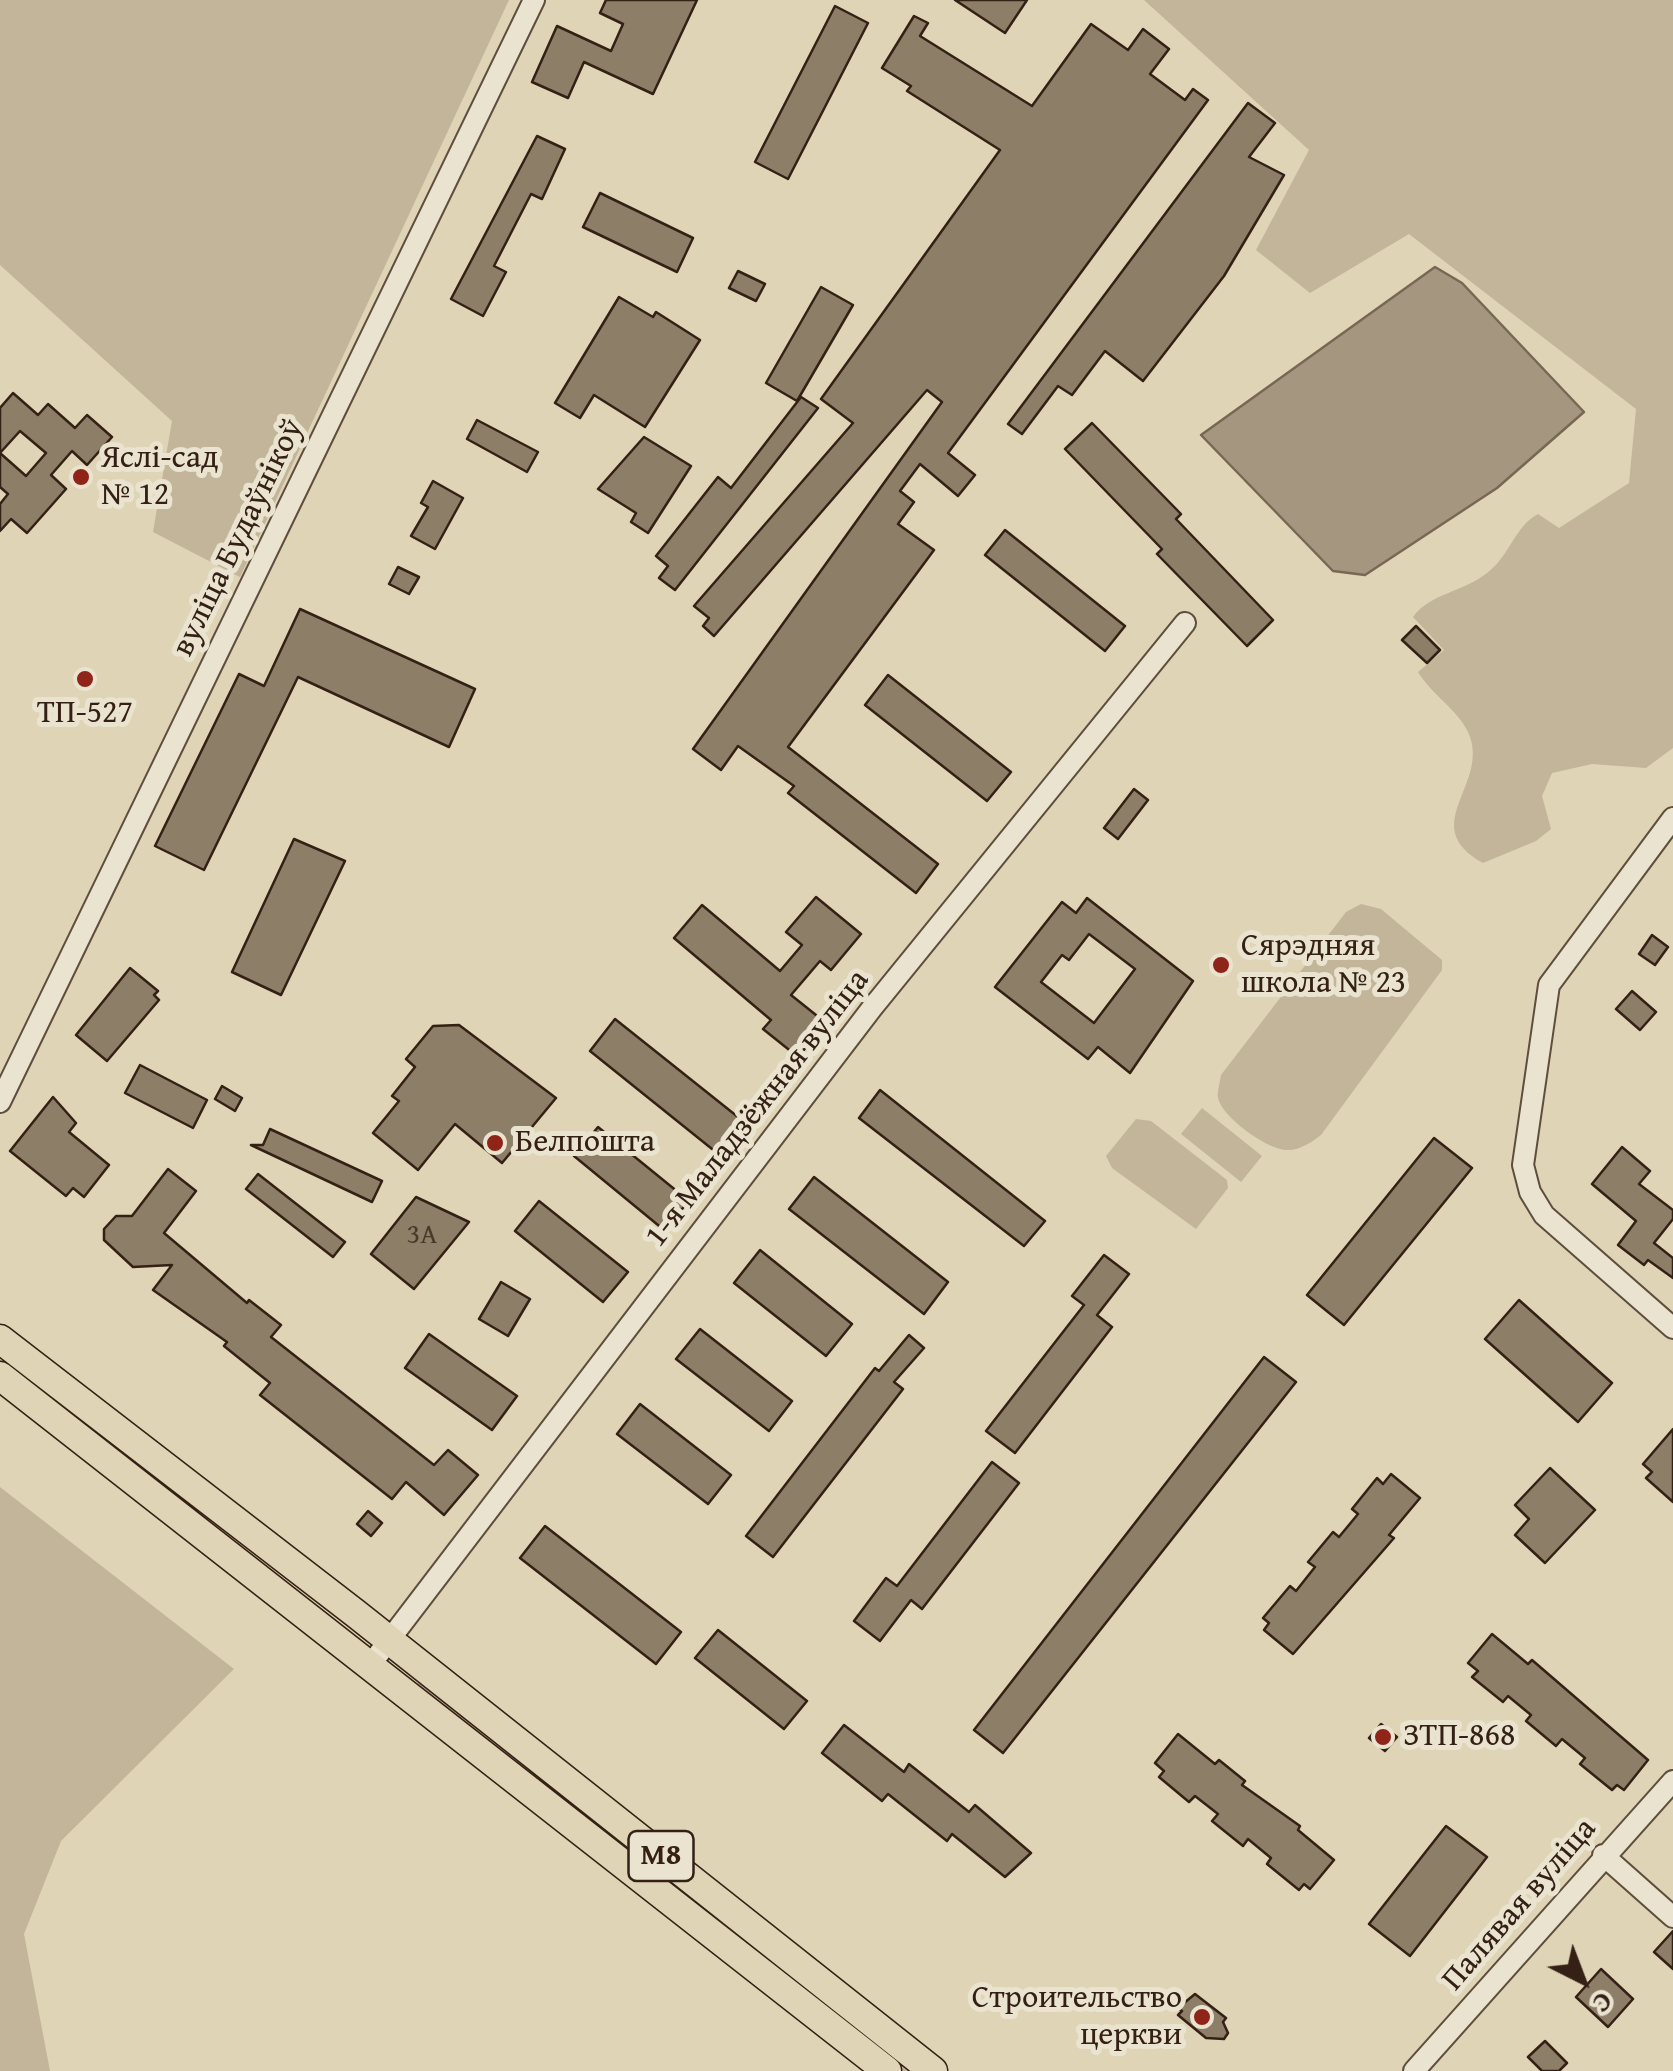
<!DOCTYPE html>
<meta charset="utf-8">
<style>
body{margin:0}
#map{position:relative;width:1673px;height:2071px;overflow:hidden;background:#dfd4b5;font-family:"Gentium Book Plus",serif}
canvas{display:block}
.north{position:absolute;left:1533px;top:1931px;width:100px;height:100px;-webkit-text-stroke:8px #eae3cf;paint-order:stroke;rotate:138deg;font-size:28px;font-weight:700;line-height:40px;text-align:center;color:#342015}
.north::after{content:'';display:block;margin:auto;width:35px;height:45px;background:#342015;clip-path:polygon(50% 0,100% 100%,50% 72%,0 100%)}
</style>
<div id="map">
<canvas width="1673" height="2071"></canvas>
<div class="north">С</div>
</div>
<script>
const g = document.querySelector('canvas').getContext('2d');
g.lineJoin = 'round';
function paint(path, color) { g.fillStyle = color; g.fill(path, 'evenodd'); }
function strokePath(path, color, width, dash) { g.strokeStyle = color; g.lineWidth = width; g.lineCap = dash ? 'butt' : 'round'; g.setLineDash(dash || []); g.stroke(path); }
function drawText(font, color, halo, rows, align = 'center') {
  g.font = font + ' "Gentium Book Plus",serif'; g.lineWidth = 10; g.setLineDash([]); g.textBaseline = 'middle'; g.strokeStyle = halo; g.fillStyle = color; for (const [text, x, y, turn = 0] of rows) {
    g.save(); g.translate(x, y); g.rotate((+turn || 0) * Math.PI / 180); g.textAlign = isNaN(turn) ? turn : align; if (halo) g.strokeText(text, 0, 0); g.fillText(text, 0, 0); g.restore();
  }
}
paint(new Path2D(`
 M0,0H509L240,577L153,532L172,421L0,265Z
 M1144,0H1673V748L1646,768L1592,764L1552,773L1542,796L1551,829L1536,841L1483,863C1415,825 1492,784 1468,732C1458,710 1431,694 1418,672L1444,650L1413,617C1430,593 1464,592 1487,573C1509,557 1515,526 1538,514L1559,528L1629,483L1636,409L1409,234L1310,293L1256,250L1309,150Z
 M1361,904L1381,909L1442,960V970L1321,1135C1312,1142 1299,1151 1286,1150C1266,1149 1222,1117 1218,1098C1217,1092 1220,1082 1221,1075L1346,912Z
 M1202,1108L1262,1156L1241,1182L1181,1134Z
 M1136,1119L1151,1121L1227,1180L1228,1188L1196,1229L1112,1168L1106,1156Z
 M0,1354L328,1615L322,1623L0,1365Z
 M0,1487L234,1669L61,1841L24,1934L50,2071H0Z
 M419,1680L917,2071H901L416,1689Z`), '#c2b59a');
const water = new Path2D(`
 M1435,267L1462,283L1584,412L1497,488L1365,575L1333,571L1201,435Z`);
paint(water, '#a5977f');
strokePath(water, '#786755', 2.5);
const building = new Path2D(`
 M606,0H697L653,94L584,62L568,98L532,82L557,26L611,51L623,24L600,13Z
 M955,0H1027L1005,33Z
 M835,6L868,23L788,179L755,162Z
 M914,16L928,23L920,36L1032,106L1091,24L1128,50L1143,29L1169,49L1150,74L1185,100L1193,89L1208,100L948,453L975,475L958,496L920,464L900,491L914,502L898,524L934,550L788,747L938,864L916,893L788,793L794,786L738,746L721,770L693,749L942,402L927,390L714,636L703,626L709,618L694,606L853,423L821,399L1000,150L907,91L911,86L882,68Z
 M1248,103L1275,123L1249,157L1284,175L1224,276L1143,381L1105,351L1072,395L1058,386L1022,434L1008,424Z
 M537,136L565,149L542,199L531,194L494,266L506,272L483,316L451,299Z
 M600,193L693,238L677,272L583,227Z
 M738,271L765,284L756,301L729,288Z
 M821,287L853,305L797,401L766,383Z
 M619,297L653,317L656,312L700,340L645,427L594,395L580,418L555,403Z
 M13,393L38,415L48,404L75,428L87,415L112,437L87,465L72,451L51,475L66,489L27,533L11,519L0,531V504L8,494L0,487V408ZM20,431L46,453L26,476L0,453Z
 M801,397L818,408L675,590L659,578L668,566L656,556L718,477L731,488Z
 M477,420L538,452L527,472L467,439Z
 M1092,423L1181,514L1176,519L1273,620L1247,646L1157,554L1162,549L1065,449Z
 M644,437L691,466L648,533L631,522L636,513L598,489Z
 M433,481L463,498L435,549L411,536L428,507L421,503Z
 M1005,530L1125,626L1105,651L985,555Z
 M398,567L419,577L409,594L389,584Z
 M300,609L475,689L449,747L298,677L204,870L155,846L239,674L264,686Z
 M1416,626L1440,650L1427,663L1402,640Z
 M888,675L1011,772L987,801L865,705Z
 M1134,789L1148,800L1118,839L1104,828Z
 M294,839L345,861L281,995L232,972Z
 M816,897L861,934L831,970L820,961L791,995L826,1023L798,1057L763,1029L771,1020L674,938L702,905L780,971L802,945L786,932Z
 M1087,898L1193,981L1130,1073L1098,1047L1088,1059L995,987L1062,902L1076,913ZM1089,934L1135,969L1094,1023L1041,982L1062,955L1069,960Z
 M1652,935L1668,947L1655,965L1639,954Z
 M130,968L158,991L154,995L159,1000L107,1061L76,1035Z
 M1632,991L1656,1012L1640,1030L1616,1009Z
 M615,1019L748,1125L722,1157L590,1051Z
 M459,1025L556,1098L502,1163L455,1124L418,1170L373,1133L399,1101L392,1096L415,1067L406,1059L433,1026Z
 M140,1065L207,1100L193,1128L125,1093Z
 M222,1086L242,1098L235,1111L215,1099Z
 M880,1090L1045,1221L1024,1246L859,1118Z
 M53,1097L76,1123L69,1132L109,1165L84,1197L73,1188L66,1196L10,1151Z
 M598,1127L689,1201L664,1230L574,1156Z
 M270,1129L382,1181L372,1202L251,1145H263Z
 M1434,1138L1472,1168L1344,1325L1307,1295Z
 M1622,1147L1650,1171L1639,1184L1673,1210V1219L1654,1243L1673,1258V1278L1648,1260L1644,1265L1618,1245L1636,1221L1592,1184Z
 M168,1169L196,1191L164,1233L247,1303L249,1300L281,1325L271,1337L434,1465L448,1450L478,1475L444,1515L406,1482L392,1499L260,1395L270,1383L224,1346L227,1342L153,1290L172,1265L133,1267L104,1240V1229L116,1216H132Z
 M258,1174L345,1242L333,1257L246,1189Z
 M814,1177L948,1282L924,1314L789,1209Z
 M416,1197L469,1222L414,1289L371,1254Z
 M539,1201L628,1272L603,1302L515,1231Z
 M760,1250L852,1324L826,1356L734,1283Z
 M1104,1255L1129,1274L1097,1315L1112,1327L1015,1453L986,1431L1084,1305L1072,1296Z
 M501,1282L530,1299L508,1336L479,1319Z
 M1519,1300L1612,1383L1578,1422L1485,1339Z
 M700,1329L792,1401L769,1431L676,1359Z
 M429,1334L517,1396L492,1430L405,1368Z
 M909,1335L924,1348L894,1382L903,1389L773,1557L746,1536L875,1368L879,1371Z
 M1264,1357L1296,1382L1003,1753L974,1730Z
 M640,1404L731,1475L708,1504L617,1434Z
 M1673,1429V1502L1646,1478L1652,1472L1643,1464Z
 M992,1462L1019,1483L922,1609L911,1600L880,1641L854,1621L886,1578L897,1586Z
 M1550,1468L1595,1510L1545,1563L1515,1535L1529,1519L1515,1505Z
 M1391,1474L1420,1498L1389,1535L1394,1538L1293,1654L1264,1630L1269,1623L1263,1618L1290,1586L1296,1591L1315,1567L1308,1562L1333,1532L1339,1537L1358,1514L1352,1509L1377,1478L1383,1484Z
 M368,1511L382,1523L371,1536L357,1524Z
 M545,1526L681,1632L656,1664L520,1558Z
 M718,1630L807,1701L784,1729L695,1658Z
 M1492,1634L1528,1664L1532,1660L1648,1760L1624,1790L1617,1785L1612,1790L1580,1764L1585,1758L1562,1739L1556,1746L1526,1721L1531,1715L1508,1696L1503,1702L1472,1677L1478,1671L1468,1663Z
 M1381,1724L1397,1737L1385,1751L1369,1738Z
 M844,1725L904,1772L909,1764L969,1812L975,1805L1031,1853L1005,1877L952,1834L947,1841L888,1794L882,1801L822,1753Z
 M1178,1734L1215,1764L1219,1760L1245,1781L1242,1785L1300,1826L1298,1830L1334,1860L1310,1889L1304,1884L1299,1890L1267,1864L1271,1858L1248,1839L1243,1846L1212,1821L1218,1814L1195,1796L1189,1802L1159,1777L1164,1771L1155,1763Z
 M1446,1826L1487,1857L1410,1956L1369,1924Z
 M1673,1931V1969L1654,1952Z
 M1601,1969L1633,1999L1608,2027L1576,1997Z
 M1195,1994L1226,2018L1223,2022L1228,2033L1224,2039L1206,2038L1178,2015L1182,2011L1178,2008Z
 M1545,2041L1567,2063L1559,2071H1542L1528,2057Z`);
paint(building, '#8d7e68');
strokePath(building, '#342015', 2.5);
const minor = new Path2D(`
 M1673,818L1549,985L1523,1165L1530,1192L1544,1215L1673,1328
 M0,1102L534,0
 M371,1664L872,1008L1185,623
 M1603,1855L1673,1917
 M1414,2071L1673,1781`);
const highway = new Path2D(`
 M0,1339L355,1613L933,2071
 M0,1376L887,2071`);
strokePath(minor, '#5f4d3d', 24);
strokePath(highway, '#342015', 31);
strokePath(minor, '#eae3cf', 20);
strokePath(highway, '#dfd4b5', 28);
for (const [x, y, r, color] of [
 [81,477,10,"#8f2418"],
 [85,679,10,"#8f2418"],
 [1221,965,10,"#8f2418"],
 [495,1143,10,"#8f2418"],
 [1383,1737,10,"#8f2418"],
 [1202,2017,10,"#8f2418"]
]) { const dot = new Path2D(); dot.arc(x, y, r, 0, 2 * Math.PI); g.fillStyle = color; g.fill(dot); strokePath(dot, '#eae3cf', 4); }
drawText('28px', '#4a382a', null, [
 ["3А",422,1236]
]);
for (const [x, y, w] of [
 [661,1856,65]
]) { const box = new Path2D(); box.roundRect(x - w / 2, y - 25, w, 50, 8); g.fillStyle = '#eae3cf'; g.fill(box); strokePath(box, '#342015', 2.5); }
drawText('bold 30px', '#342015', null, [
 ["М8",661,1856]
]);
drawText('32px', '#342015', '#eae3cf', [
 ["Яслі-сад",101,459],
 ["№ 12",101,496],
 ["ТП-527",85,714,"center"],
 ["Сярэдняя",1241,947],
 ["школа № 23",1241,984],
 ["Белпошта",515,1143],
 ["ЗТП-868",1403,1737],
 ["Строительство",1182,1999,"right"],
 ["церкви",1182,2036,"right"]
], 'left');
drawText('32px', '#342015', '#eae3cf', [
 ["вуліца Будаўнікоў",239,538,-64],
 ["1-я Маладзёжная вуліца",758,1109,-52],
 ["Палявая вуліца",1520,1905,-49]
]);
</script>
